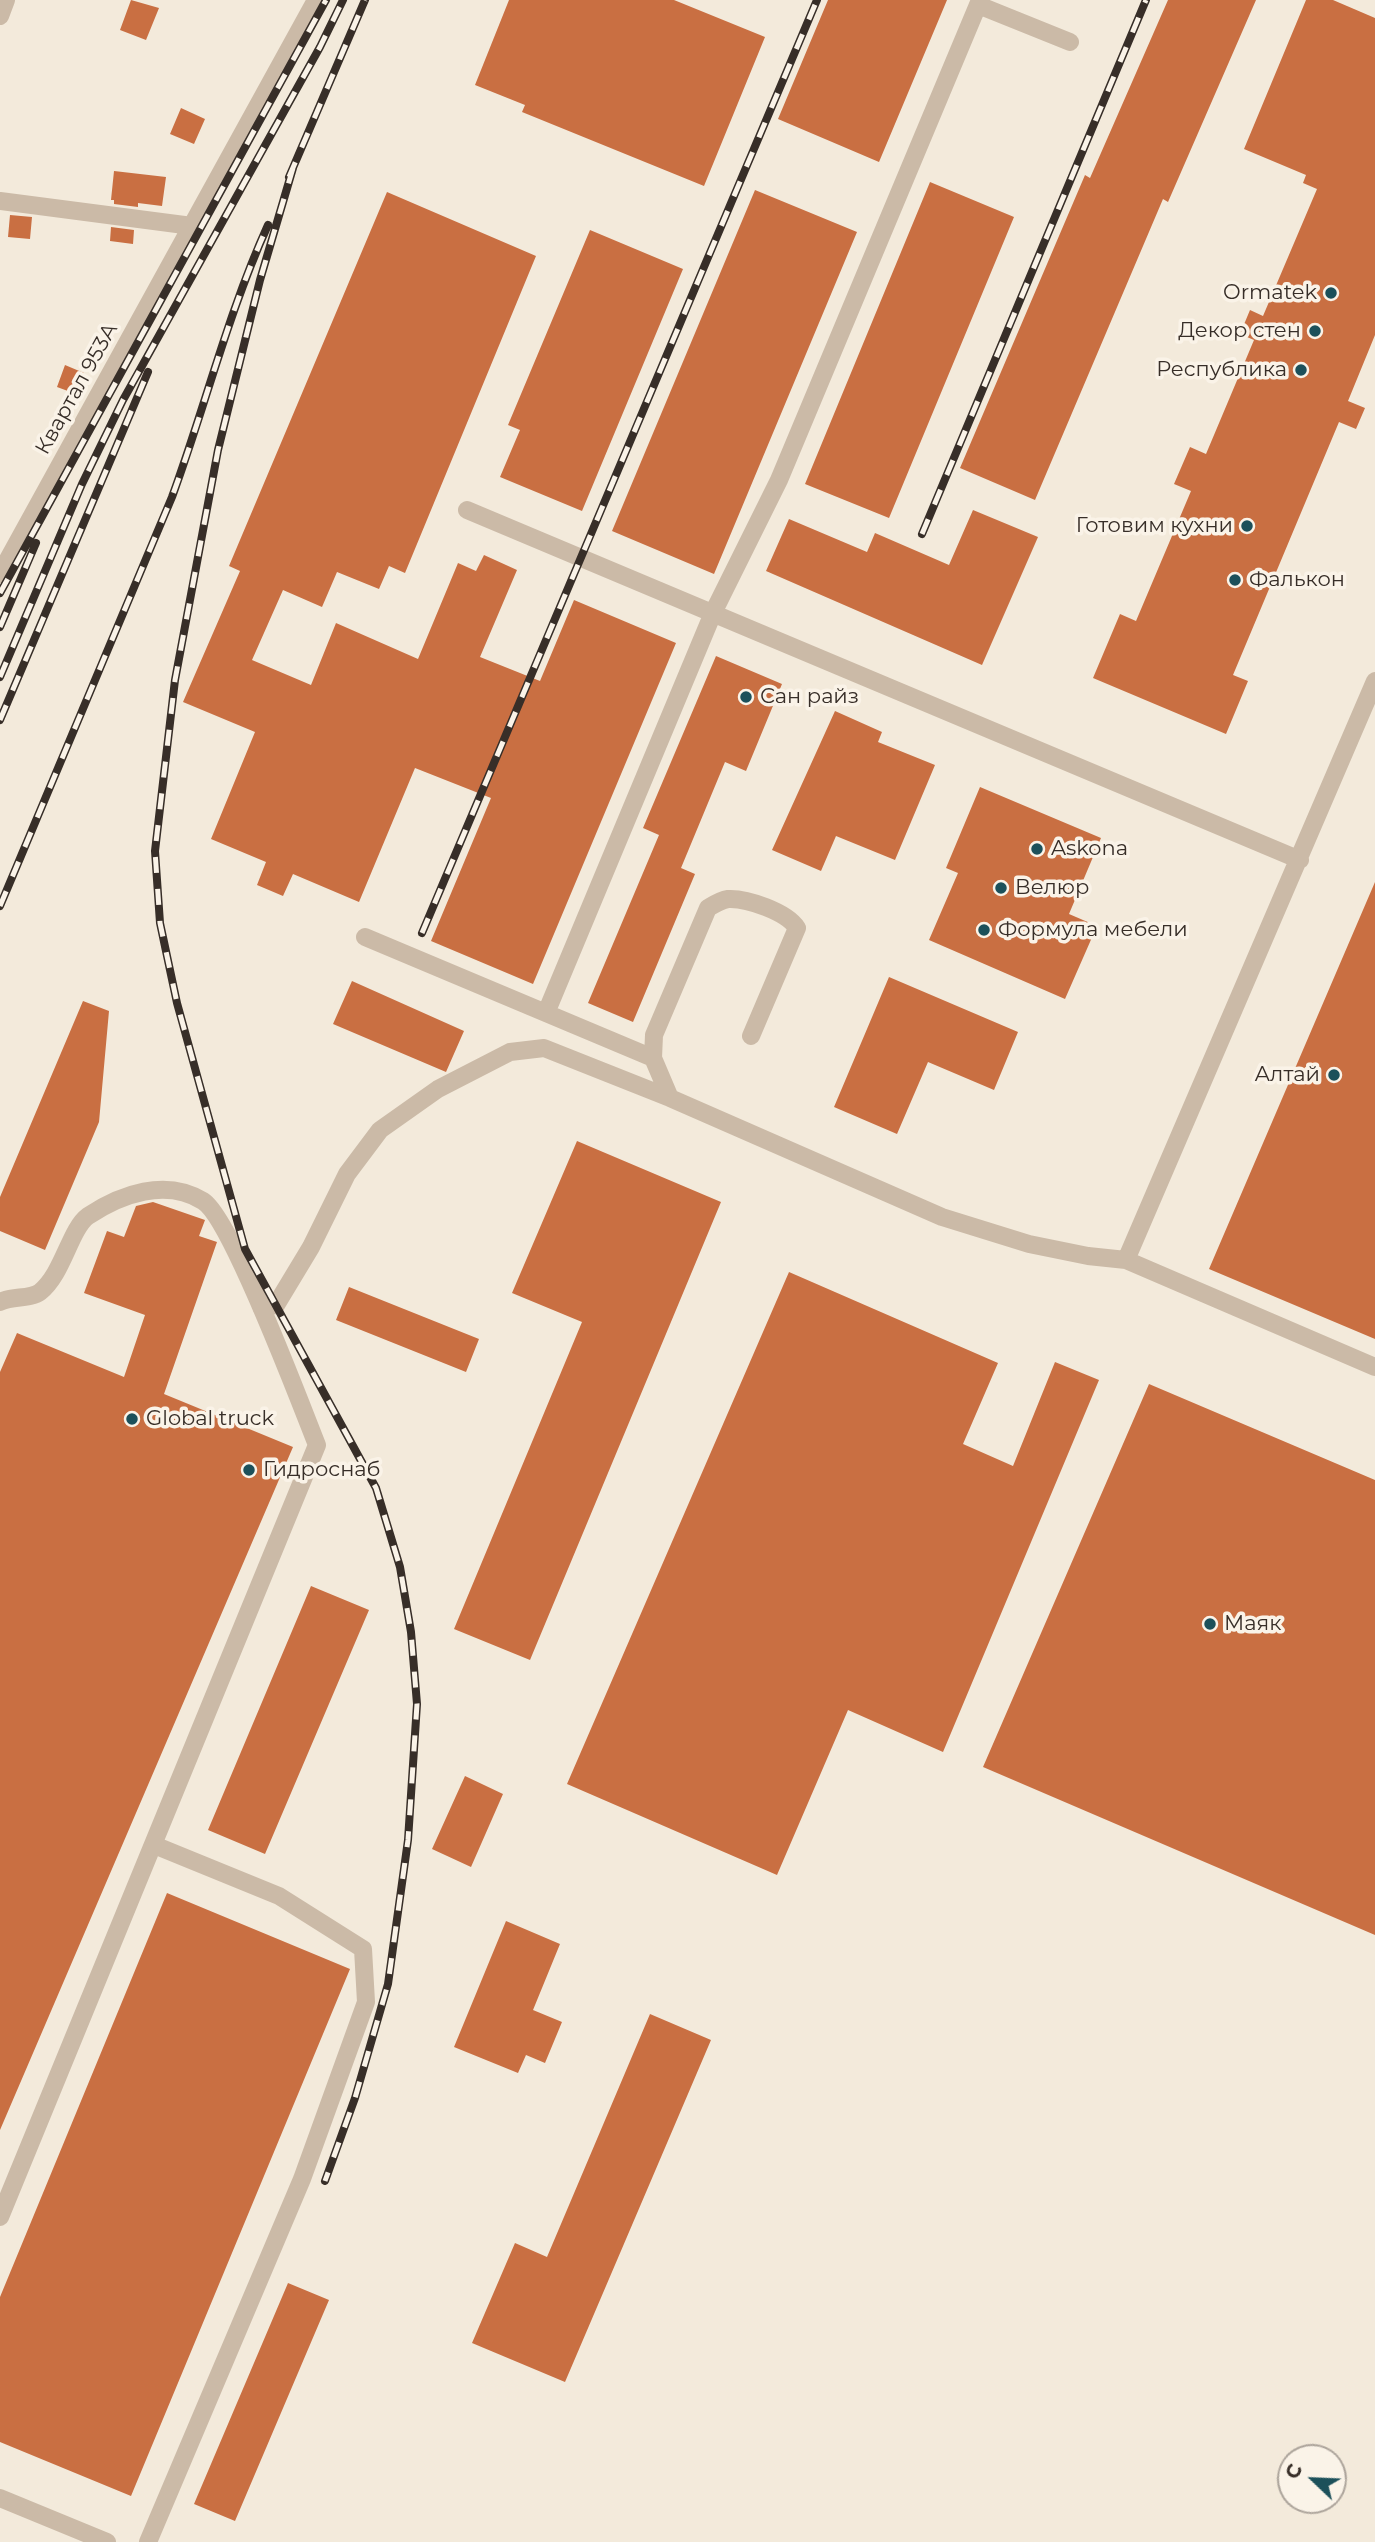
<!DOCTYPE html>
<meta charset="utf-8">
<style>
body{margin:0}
#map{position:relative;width:1375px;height:2542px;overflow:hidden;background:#f3eadb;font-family:Montserrat,sans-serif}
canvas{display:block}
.north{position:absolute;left:1277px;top:2444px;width:70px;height:70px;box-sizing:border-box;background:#faf3e8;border:2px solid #aca49b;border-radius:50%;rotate:293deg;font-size:19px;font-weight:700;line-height:28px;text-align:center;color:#372e28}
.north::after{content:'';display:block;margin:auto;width:24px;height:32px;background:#1c505a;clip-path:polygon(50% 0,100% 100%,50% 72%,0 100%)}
</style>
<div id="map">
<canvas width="1375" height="2542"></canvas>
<div class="north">С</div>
</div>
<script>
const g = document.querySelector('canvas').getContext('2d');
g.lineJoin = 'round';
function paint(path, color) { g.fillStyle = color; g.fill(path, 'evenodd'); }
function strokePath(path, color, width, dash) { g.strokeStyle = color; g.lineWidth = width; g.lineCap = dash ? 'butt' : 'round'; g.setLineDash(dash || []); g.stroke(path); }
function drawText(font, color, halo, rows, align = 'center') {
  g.font = font + ' Montserrat,sans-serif'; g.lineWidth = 7; g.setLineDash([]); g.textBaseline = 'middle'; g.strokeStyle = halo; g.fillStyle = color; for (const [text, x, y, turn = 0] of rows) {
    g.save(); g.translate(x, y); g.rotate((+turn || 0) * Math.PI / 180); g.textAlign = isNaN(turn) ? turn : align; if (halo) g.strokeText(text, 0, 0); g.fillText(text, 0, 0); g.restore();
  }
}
paint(new Path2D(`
 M131,0L159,8L146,40L120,30Z
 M509,0H674L765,37L704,186L522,112L525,105L475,85Z
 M828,0H947L879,162L778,119Z
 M1168,0H1256L1168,202L1163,199L1035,500L960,468L1085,175L1090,178Z
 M1306,0H1333L1375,18V335L1348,401L1365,408L1356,429L1339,422L1233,675L1248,681L1226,734L1093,678L1120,614L1136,621L1191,491L1174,484L1190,447L1206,454L1254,340L1240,334L1250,310L1263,316L1317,189L1303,183L1306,175L1244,149Z
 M181,108L205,119L194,144L170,134Z
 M114,171L166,177L162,206L138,203V207L114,204V200H111Z
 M930,182L1014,217L889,518L805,484Z
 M755,190L857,232L714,574L612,531Z
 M387,192L536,256L405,573L389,566L379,589L337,572L322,607L283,590L252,660L311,685L336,623L418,659L458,563L476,571L484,555L517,570L480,657L540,681L574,600L676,643L533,984L431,941L491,798L415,768L359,902L293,874L283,896L257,885L266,862L211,839L255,732L183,702L240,571L229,566Z
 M10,215L32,217L30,239L8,237Z
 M111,227L134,230L133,244L110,241Z
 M590,230L683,269L582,511L500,477L520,430L508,425Z
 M65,365L84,373L76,394L57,387Z
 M973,510L1038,537L982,665L766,571L789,519L867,552L875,533L949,565Z
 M716,656L782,684L746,771L725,762L681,868L695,874L633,1022L588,1003L659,835L643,828Z
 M835,711L882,732L878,742L935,765L895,860L836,836L821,871L772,850Z
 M980,787L1101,838L1069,914L1097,926L1065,999L929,940L958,873L946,868Z
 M1375,882V1339L1209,1269Z
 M889,977L1018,1032L994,1090L928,1062L897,1134L834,1107Z
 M352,981L464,1031L446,1072L333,1024Z
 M83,1001L109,1011L99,1122L45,1250L0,1231V1197Z
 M577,1141L721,1202L530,1660L454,1629L582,1322L512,1293Z
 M153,1202L205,1220L199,1236L217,1242L164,1394L293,1447L0,2130V1372L17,1333L124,1377L145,1315L84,1293L107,1231L124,1237L136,1206Z
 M789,1272L998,1363L963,1444L1013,1466L1055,1362L1099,1380L943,1752L848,1710L777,1875L567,1784Z
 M349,1287L479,1339L466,1372L336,1320Z
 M1149,1384L1375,1480V1935L983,1767Z
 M311,1586L369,1610L265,1854L208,1830Z
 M465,1776L503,1794L471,1867L432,1849Z
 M167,1893L350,1969L131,2496L0,2442V2297Z
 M506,1921L560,1944L533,2010L562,2022L545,2063L526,2055L518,2073L454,2047Z
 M650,2014L711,2040L565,2382L472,2343L515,2243L547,2257Z
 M288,2283L329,2300L235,2521L194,2504Z`), '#c96f42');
strokePath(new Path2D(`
 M978,5L1070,42
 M0,16L6,0
 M0,201L192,226
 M467,510L1300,860
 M0,574L316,0
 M1375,681L1126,1260L1375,1367
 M365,937L653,1058
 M546,1013L713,613L779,480L980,0
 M670,1098L653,1058L654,1035L708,908C713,905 721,900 728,899C747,898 787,912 797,928L751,1036
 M0,1302C12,1296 31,1299 40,1292C63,1274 70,1229 88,1216C121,1194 166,1178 203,1201C231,1218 301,1405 317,1445L0,2217
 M261,1307L276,1305L311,1247L347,1174L380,1130L438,1089L510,1052L544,1048L670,1098L942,1217L1029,1244L1088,1256L1126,1260
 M0,2498L107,2542
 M148,2542L302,2179L366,2002L363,1949L279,1896L154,1845`), '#cbbaa7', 18);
const rail = new Path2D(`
 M293,168L260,280L218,450L175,680L155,851L160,923L177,1003L245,1249L376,1488L400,1567L411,1632L417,1704L408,1840L388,1984L355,2098L325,2181
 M289,177L365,0
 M922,534L1146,0
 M0,593L326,0
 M0,627L36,543
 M0,677L82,484L123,400L320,47L343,0
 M0,720L148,372
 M0,906L172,497C205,407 228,313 268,225
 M422,933L817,0`);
strokePath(rail, '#372e28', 8);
strokePath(rail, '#faf3e8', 5, [16]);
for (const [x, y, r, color] of [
 [1331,293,7,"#1c505a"],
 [1315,331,7,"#1c505a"],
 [1301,370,7,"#1c505a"],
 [1247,526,7,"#1c505a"],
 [1235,580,7,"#1c505a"],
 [746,697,7,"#1c505a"],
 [1037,849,7,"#1c505a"],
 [1001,888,7,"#1c505a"],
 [984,930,7,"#1c505a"],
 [1334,1075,7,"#1c505a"],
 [132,1419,7,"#1c505a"],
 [249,1470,7,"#1c505a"],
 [1210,1624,7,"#1c505a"]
]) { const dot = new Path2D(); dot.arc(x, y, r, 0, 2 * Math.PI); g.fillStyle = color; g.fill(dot); strokePath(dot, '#faf3e8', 2.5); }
drawText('21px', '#372e28', '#faf3e8', [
 ["Ormatek",1317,293,"right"],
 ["Декор стен",1301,331,"right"],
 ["Республика",1287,370,"right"],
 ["Готовим кухни",1233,526,"right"],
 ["Фалькон",1249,580],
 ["Сан райз",760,697],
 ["Askona",1051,849],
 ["Велюр",1015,888],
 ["Формула мебели",998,930],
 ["Алтай",1320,1075,"right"],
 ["Global truck",146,1419],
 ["Гидроснаб",263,1470],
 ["Маяк",1224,1624]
], 'left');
drawText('21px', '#372e28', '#faf3e8', [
 ["Квартал 953А",77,389,-61]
]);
</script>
